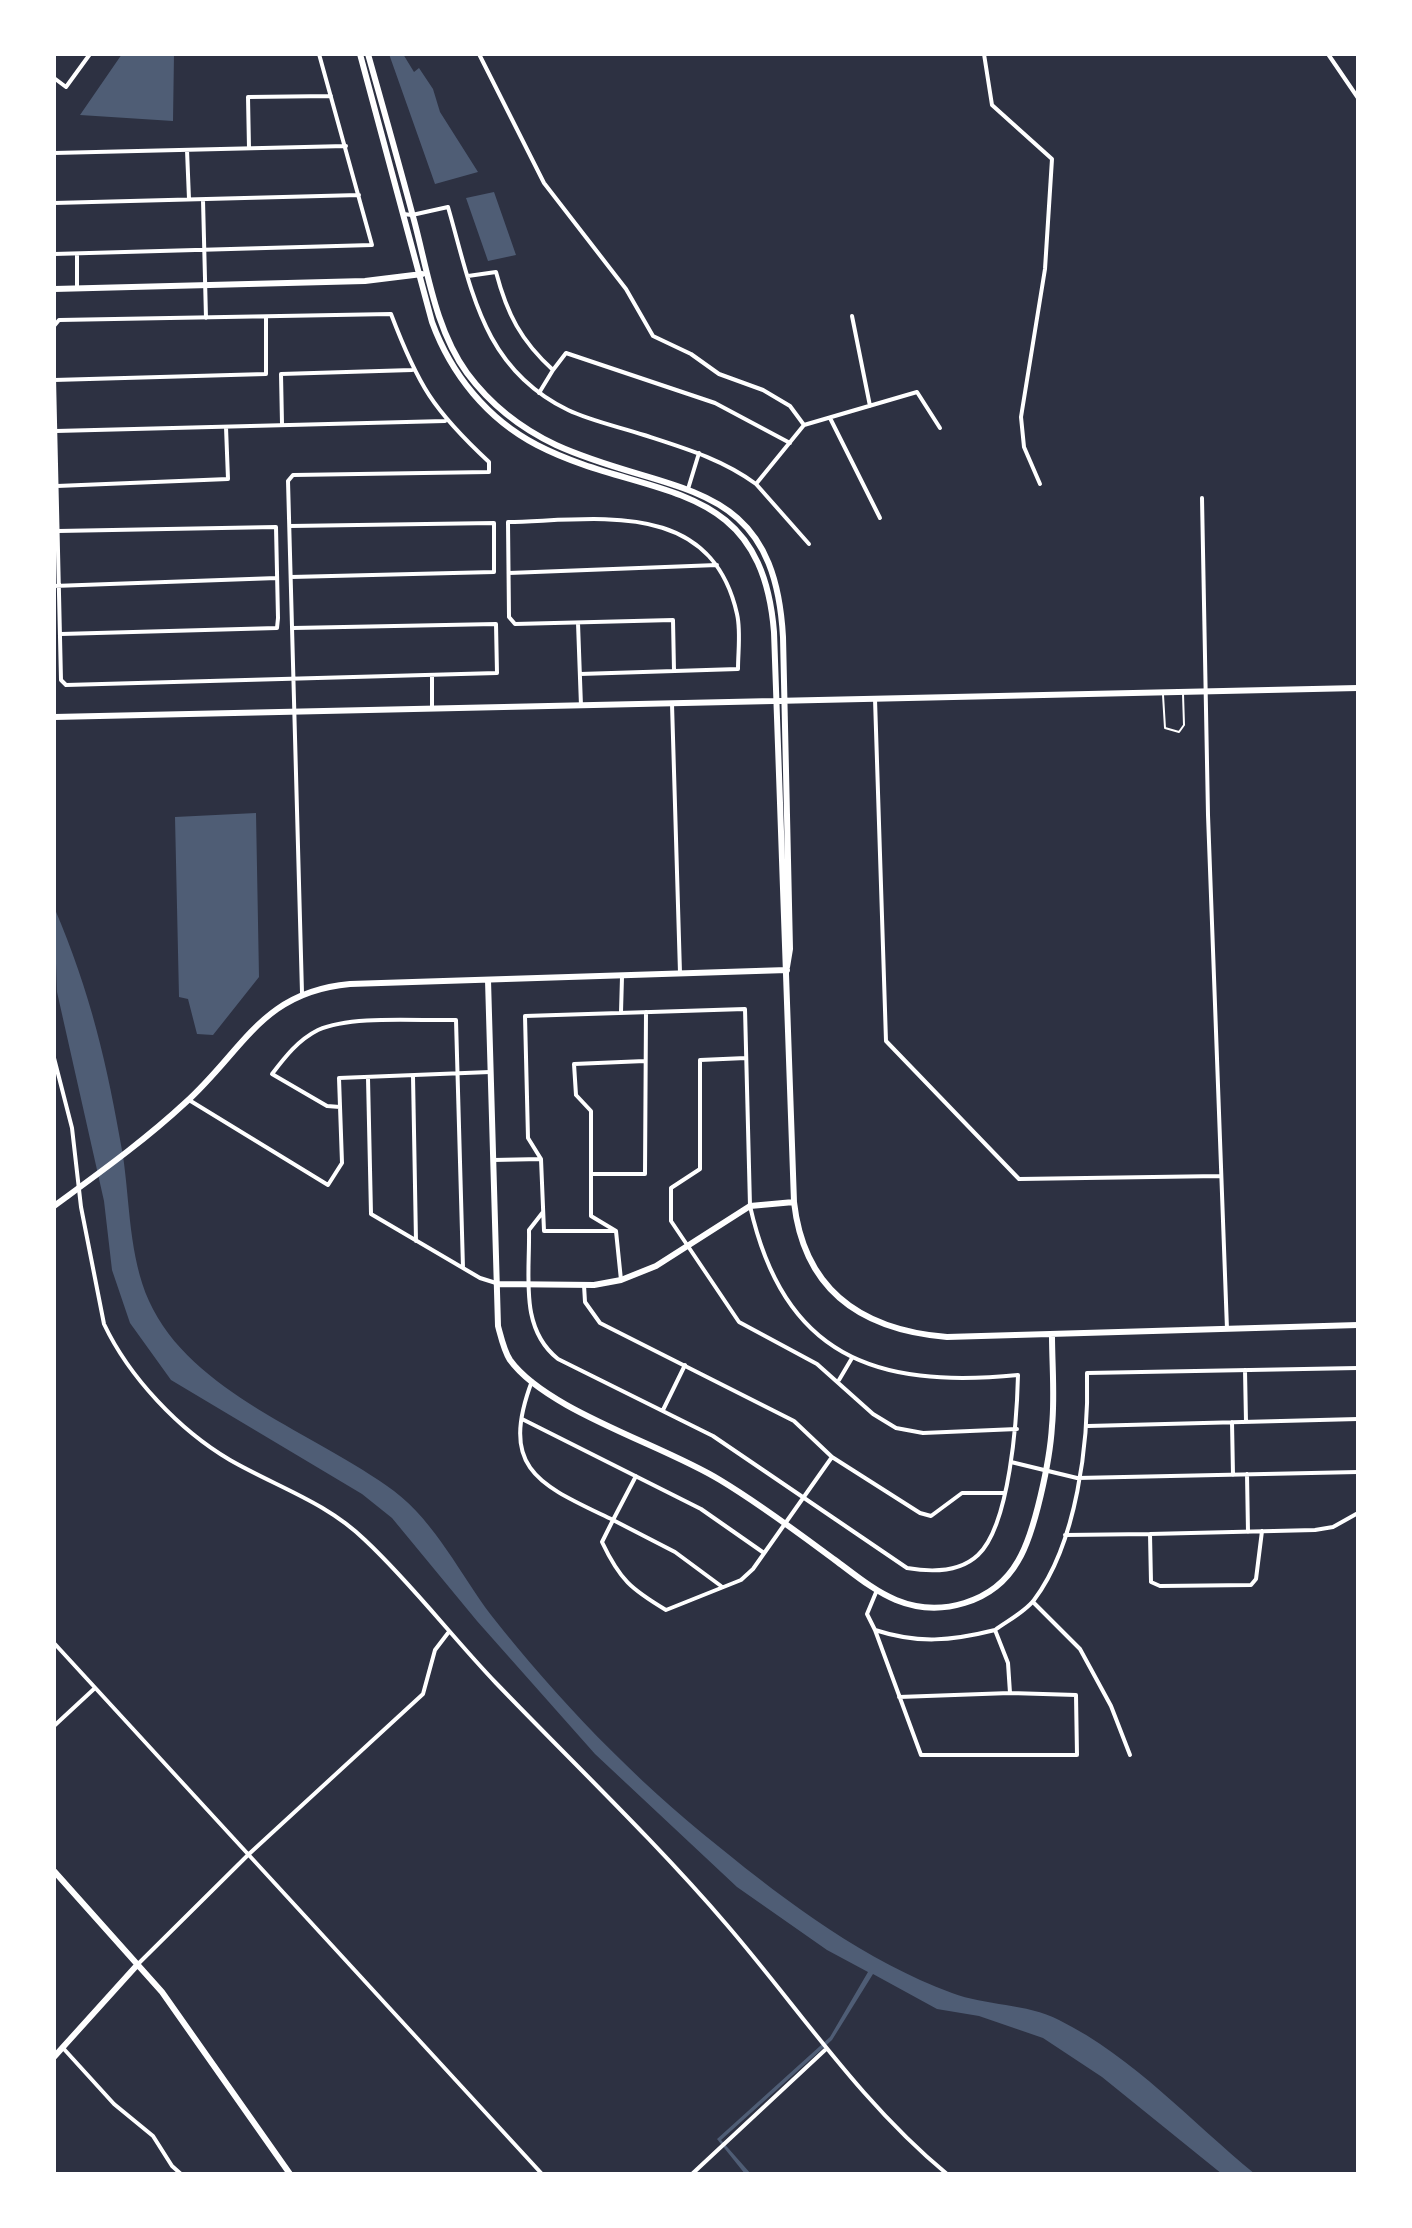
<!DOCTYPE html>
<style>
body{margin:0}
#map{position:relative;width:1412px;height:2228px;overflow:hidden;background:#2d3142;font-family:"Asap Condensed",sans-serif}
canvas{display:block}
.frame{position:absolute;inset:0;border:56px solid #fff;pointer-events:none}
</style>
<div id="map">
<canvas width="1412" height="2228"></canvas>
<div class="frame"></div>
</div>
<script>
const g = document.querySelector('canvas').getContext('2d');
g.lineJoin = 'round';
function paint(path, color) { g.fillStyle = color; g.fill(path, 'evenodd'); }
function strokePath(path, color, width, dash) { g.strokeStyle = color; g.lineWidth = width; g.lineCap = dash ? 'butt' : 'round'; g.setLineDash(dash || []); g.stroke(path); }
paint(new Path2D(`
 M122,54H174L173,121L80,115Z
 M389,54H403L414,72L419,68L433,89L440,112L478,172L435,184Z
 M494,192L516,255L488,261L466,198Z
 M256,813L259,977L213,1035L197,1034L188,999L179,997L175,817Z
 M54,907C91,994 107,1063 123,1156C130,1204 129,1256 149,1301C191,1394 317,1433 394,1491C436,1523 460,1574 491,1615C557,1699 634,1779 718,1846C789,1904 866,1961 952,1993C986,2006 1026,2003 1059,2020C1135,2058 1190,2121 1255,2174H1222L1102,2077L1043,2038L979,2016L937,2009L873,1974L832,2040L721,2140L751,2174H745L717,2139L830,2037L868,1972L827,1950L737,1887L595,1754L477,1621L392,1518L362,1494L171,1380L130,1323L112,1270L104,1201L57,992Z`), '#4f5d75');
strokePath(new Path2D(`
 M1163,695L1165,728L1179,732L1184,725L1183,694`), '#fff', 2);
strokePath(new Path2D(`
 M984,54L992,105L1052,159L1045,269L1021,417L1024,447L1040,484
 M1328,54L1358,98
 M54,78L66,87L90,54
 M249,148L248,97L331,96
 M187,150L189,199
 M54,153L346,146
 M203,200L206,318
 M54,203L359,195
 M403,214L412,215L448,207C472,290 482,368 568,410C591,421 620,427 644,435C684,448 722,459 756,484L804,425L790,406L763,390L719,374L691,354L653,336L626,289L544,183L479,54
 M54,254L372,245L319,54
 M77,254V287
 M468,276L496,272C507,314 521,341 553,370L539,393
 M852,316L870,406
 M54,326L59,320L391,314C418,385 433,410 489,462V472L293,475L288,481L302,993
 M553,370L566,353L715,403L790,443
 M54,378L61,680L66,685L497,673L496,624L293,628
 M54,380L266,374V317
 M830,418L880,518
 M282,424L281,374L412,370
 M804,425L917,392L940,428
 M56,431L445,421
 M756,484L809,544
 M57,486L228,479L226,427
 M688,489L699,453
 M1202,498L1208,815L1227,1329
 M290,526L494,523V572L291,577
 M58,531L276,527L278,618L277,628L61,634
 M509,573L717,565
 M54,586L277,578
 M578,623L581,706
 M580,674L738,669C738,651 741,631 737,614C711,498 599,520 508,522L509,617L515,624L673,620L674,671
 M432,675V708
 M875,699L886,1041L1019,1179L1220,1176
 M672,704L680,973
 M621,1012L622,977
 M54,1058L72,1128L81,1207L104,1324C129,1377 179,1430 230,1460C277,1487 326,1502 365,1540C412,1584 452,1637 496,1683C573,1763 655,1841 727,1925C800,2010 860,2102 947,2174
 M746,1058L700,1060V1169L671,1188V1221L739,1322L817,1364L873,1414L896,1428L923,1433L1017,1429
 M413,1076L416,1241
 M368,1078L371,1214L480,1278L496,1283
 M189,1100L328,1185L342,1163L339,1078L490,1072
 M340,1107L327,1106L272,1074C285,1057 298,1040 318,1030C352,1015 417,1021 456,1020L463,1268
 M493,1160L541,1159
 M591,1174V1111L576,1095L574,1064L645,1061
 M543,1212L529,1230C530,1276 519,1328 558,1359L713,1436L907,1568C930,1572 959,1573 978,1555C1010,1525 1017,1418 1018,1375C874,1389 784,1356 750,1206L745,1009L525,1016L528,1138L541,1159L544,1231H616
 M621,1280L616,1231L591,1216V1174H645L646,1012
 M584,1285L585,1302L600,1323L794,1421L832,1457L920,1513L931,1516L962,1493H1003
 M1245,1370L1246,1422
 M839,1380L852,1358
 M532,1381C498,1471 541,1485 613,1520L602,1542C620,1580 631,1589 666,1610L741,1580L753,1569L832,1457
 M663,1410L685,1365
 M522,1419L701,1509L764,1553
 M1232,1422L1233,1475
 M1088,1426L1358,1419
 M1011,1462L1077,1478L1358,1472
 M1247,1474L1248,1532
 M636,1476L613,1520L675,1552L721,1586
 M1150,1534L1315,1530L1333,1527L1358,1513
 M1065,1535L1150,1534L1151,1582L1160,1586L1251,1585L1256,1579L1262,1531
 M877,1590L867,1614L875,1630C918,1644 951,1641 995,1630L1008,1663L1010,1693L899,1697
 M1033,1602L1080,1649L1111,1706L1130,1755
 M875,1630L921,1755H1077L1076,1695L1010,1693
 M995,1630C1007,1621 1025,1612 1034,1600C1077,1543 1089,1442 1087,1373L1358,1368
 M54,1643L542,2174
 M54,1726L95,1688
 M138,1964L249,1854L423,1694L435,1650L448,1633
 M63,2048L114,2104L153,2136L172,2166L181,2174
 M692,2174L825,2050`), '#fff', 4);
strokePath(new Path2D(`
 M360,54L432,322C451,374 487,419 537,445C645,501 761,472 774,632L794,1202C804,1291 862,1330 947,1337L1358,1325
 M368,54C384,111 400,167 415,224C428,274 436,330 467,373C490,404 520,428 556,445C670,497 774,473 783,637L790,949L787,967
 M54,289L365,281L422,274
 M54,717L1358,688
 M488,980L498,1326C501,1337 504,1351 510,1360C547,1411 664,1445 720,1480C760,1504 797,1532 835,1560C854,1574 874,1591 896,1600C940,1618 994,1603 1018,1561C1035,1533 1050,1460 1052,1426C1055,1396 1052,1365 1052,1335
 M54,1206C99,1173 144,1141 185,1103C244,1050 261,992 350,984L787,970
 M498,1284L594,1285L621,1280L656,1266L750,1206L794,1202
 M54,1871L162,1992L290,2174
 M54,2057L138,1964`), '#fff', 6);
</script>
